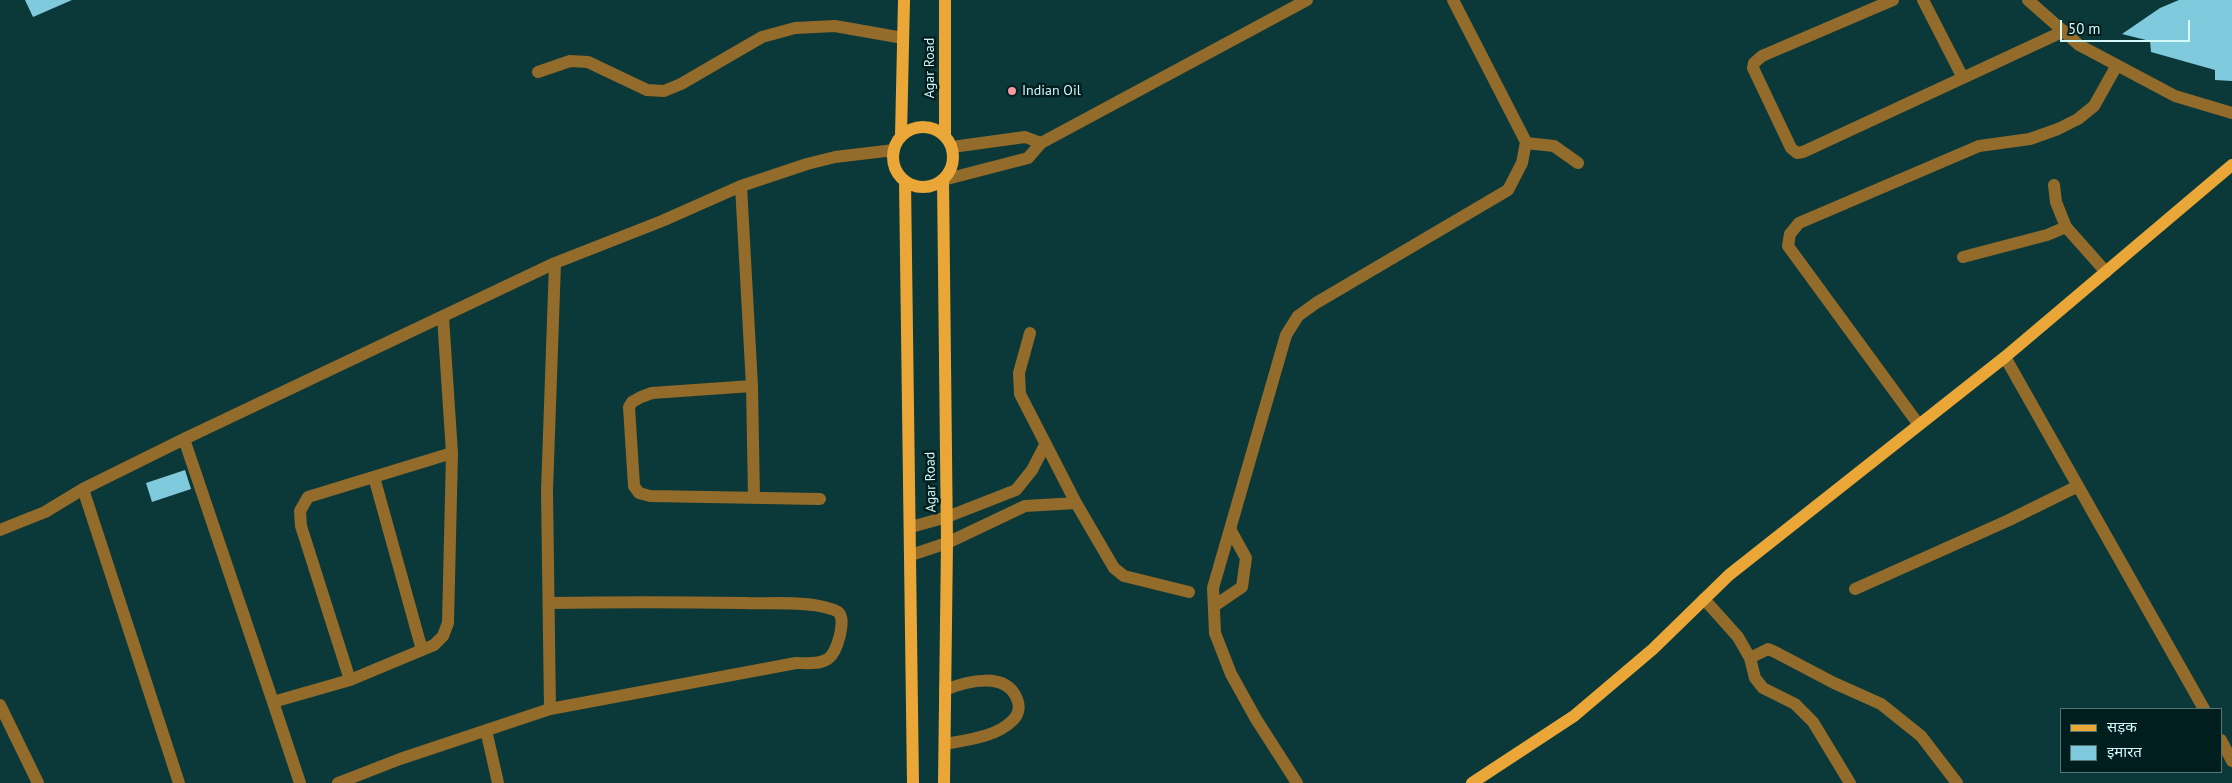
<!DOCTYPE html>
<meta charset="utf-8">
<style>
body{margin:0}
#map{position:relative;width:2232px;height:783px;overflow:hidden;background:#0b3838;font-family:"PT Sans","Noto Sans Devanagari",sans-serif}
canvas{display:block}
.legend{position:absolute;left:2060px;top:708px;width:162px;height:65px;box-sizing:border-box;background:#001e1e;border:1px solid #547676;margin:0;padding:6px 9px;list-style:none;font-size:15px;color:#d3f9f9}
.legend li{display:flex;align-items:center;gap:10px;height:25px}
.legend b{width:25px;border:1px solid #547676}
.scale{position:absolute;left:2060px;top:20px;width:130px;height:22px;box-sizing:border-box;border:2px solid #d3f9f9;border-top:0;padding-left:6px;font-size:15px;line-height:18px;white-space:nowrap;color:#d3f9f9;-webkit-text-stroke:4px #001e1e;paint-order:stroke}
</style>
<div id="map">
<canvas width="2232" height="783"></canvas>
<ul class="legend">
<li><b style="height:6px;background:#eaa737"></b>सड़क</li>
<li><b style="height:14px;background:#80cadd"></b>इमारत</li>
</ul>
<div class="scale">50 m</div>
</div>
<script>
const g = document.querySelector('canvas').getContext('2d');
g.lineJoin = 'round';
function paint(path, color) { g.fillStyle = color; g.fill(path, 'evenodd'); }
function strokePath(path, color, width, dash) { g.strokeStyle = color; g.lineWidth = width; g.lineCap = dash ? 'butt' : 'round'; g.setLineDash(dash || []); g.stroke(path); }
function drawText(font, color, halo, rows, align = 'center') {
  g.font = font + ' "PT Sans",sans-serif'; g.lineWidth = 5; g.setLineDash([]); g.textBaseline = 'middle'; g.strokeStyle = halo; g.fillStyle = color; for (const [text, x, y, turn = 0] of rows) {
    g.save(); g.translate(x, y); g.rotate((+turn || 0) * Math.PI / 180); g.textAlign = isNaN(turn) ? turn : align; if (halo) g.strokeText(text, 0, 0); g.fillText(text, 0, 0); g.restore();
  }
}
paint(new Path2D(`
 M25,0H72L33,17Z
 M2179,0H2232V81L2215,80V70L2151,52L2150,41L2122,34L2160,8Z
 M185,470L191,489L152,502L146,483Z`), '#80cadd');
strokePath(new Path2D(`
 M1893,0L1762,56L1754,63L1753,68L1791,148L1797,153L1803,152L2064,31
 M1923,0L1963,78
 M2028,0L2079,45L2175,96L2232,113
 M538,72L570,61L588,62L647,90L664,91L681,84L762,37L795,28L835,26L903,38
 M1041,143L1307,0
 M1526,143L1554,146L1578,163
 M943,180L1028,158L1041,143L1025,137L952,147
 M2054,185L2056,202L2066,227L2106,272
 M741,186L752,386L754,498
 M1963,257L2047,235L2066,227
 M1030,333L1019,373L1020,394L1076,503L1114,568L1124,576L1189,592
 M2005,357L2204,709
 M752,386L652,393L641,397L632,402L629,407L634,486L639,493L650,496L820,499
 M1919,425L1788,246L1790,234L1799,223L1979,146L2030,139L2058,129L2078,119L2094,106L2117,65
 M184,439L273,702L350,680L434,645L443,636L448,623L452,453L443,317
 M374,477L422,650
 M83,489L179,783
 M911,527L947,517L1016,490L1032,470L1045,445
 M0,530L45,512L83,489L184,439L555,263L662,221L741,186L807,164L835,157L894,150
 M911,555L947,543L1025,506L1076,503
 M1855,589L2007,521L2078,486
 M1704,599L1738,637L1750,658L1755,678L1763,688L1795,704L1813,722L1850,783
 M549,603C614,602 679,602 744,603C767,604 802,601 824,607C828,608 836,610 838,612C847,619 837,652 829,658C821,665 806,663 796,663L550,709
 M1214,606L1242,587L1246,558L1230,529
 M1750,658L1768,649L1775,652L1834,683L1881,704L1921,736L1957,783
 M350,680L301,526L300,511L308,497L452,453
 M273,702L300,783
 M0,705L38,783
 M486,730L498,783
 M2221,740L2232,761
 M945,744C966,740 997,737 1013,720C1019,714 1020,706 1017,699C1006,671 967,681 945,690
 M338,783L400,759L550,709L547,491L555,263
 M1297,783L1256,719L1231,674L1215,633L1213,588L1286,335L1298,316L1316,303L1508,190L1522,163L1526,142L1453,0`), '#936b2a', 12);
strokePath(new Path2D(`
 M945,0V136
 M893 157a30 30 0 1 1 60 0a30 30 0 1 1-60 0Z
 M901,136L904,0
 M943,180L947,543L944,783
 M905,181L913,783
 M1472,783L1574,716L1653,649L1729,575L2005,357L2232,165`), '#eaa737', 12);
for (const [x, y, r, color] of [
 [1012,91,5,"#f49aa0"]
]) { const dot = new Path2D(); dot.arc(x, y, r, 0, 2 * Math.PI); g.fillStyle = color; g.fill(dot); strokePath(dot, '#001e1e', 2); }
drawText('14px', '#d3f9f9', '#001e1e', [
 ["Agar Road",930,68,-90],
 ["Agar Road",931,482,-91]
]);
drawText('14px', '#d3f9f9', '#001e1e', [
 ["Indian Oil",1022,91]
], 'left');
</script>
